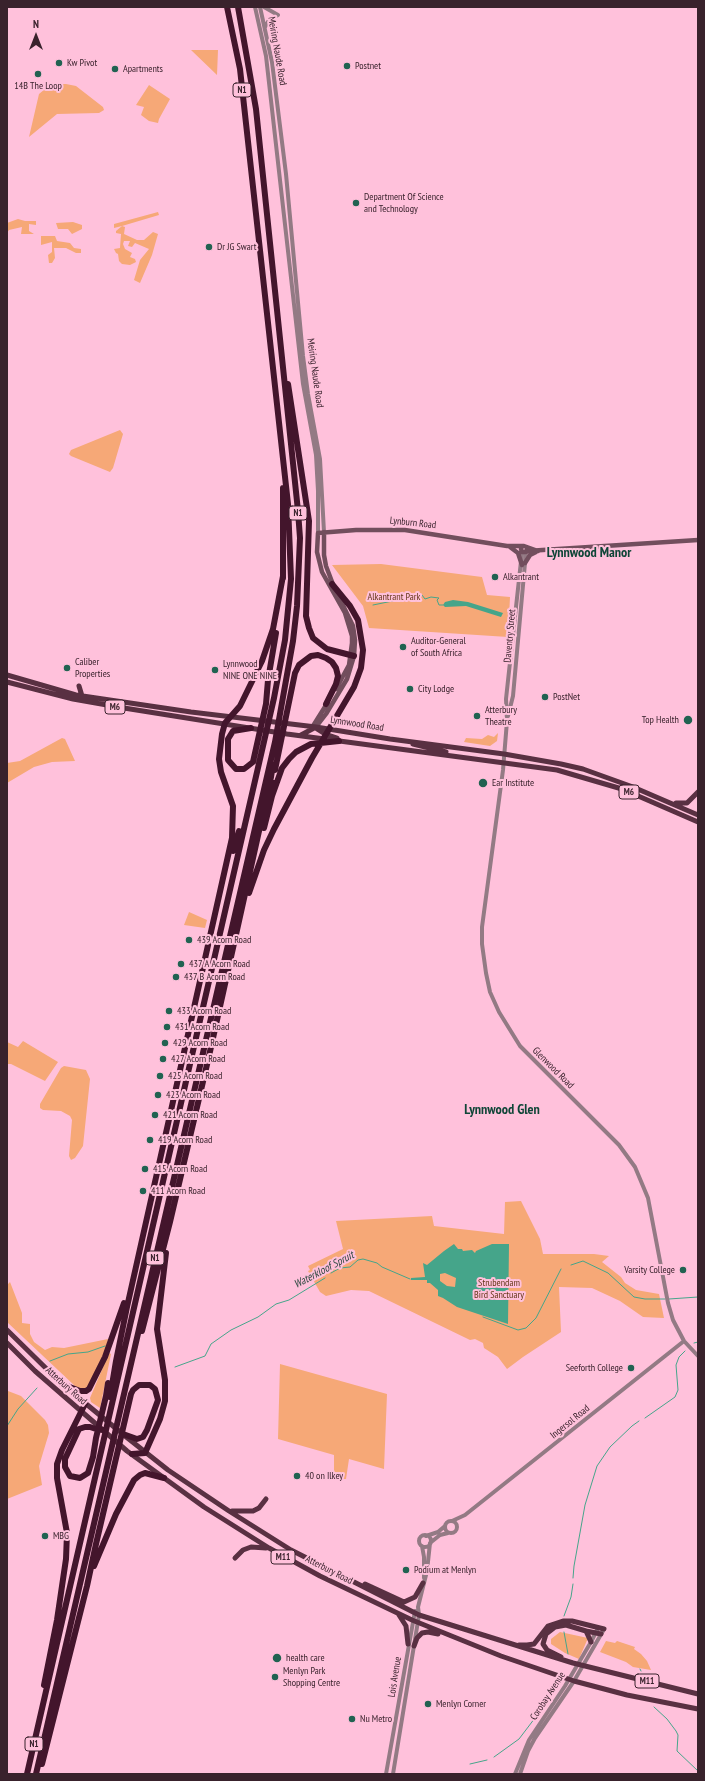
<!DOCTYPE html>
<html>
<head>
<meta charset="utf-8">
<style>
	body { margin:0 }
	#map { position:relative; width:705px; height:1781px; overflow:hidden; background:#ffc1db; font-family:"PT Sans Narrow",sans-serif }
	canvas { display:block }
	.frame { position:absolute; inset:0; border:8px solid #39222c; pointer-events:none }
	.north { position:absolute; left:16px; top:16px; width:40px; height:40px; -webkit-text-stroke:3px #ffc1db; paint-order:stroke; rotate:0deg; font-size:11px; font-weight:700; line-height:16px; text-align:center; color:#39222c }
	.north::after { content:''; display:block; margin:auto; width:14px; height:18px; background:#39222c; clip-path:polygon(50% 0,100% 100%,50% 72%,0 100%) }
</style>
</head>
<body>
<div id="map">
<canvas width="705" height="1781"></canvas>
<div class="frame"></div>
<div class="north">N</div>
</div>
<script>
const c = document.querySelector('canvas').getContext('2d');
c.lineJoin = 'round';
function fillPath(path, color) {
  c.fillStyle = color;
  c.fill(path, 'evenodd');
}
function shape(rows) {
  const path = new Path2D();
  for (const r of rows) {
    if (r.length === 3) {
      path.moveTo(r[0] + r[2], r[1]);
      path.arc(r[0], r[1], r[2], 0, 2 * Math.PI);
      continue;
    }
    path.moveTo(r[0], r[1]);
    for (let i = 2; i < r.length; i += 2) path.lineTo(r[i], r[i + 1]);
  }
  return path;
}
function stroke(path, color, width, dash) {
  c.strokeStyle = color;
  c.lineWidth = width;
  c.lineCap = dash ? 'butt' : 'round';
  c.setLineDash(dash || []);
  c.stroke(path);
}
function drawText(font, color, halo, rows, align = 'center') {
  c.font = font + ' "PT Sans Narrow",sans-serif';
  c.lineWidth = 4;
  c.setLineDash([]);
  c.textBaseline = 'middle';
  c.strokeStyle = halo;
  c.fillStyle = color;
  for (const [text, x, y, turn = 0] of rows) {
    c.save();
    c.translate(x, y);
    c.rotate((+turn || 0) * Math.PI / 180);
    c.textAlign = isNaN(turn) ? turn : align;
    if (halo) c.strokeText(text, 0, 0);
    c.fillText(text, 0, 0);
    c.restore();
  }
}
const green = shape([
	[191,50,218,50,217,75],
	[55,84,66,84,76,86,103,107,104,110,99,113,57,114,29,137,39,94,45,89],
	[149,85,170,99,159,119,158,123,149,121,141,115,144,107,136,105],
	[158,212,159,215,122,226,125,227,124,234,137,240,144,240,153,232,158,234,152,255,140,283,134,280,140,260,149,249,135,243,132,247,128,246,130,241,124,241,123,244,125,249,132,253,130,257,135,259,136,262,130,265,122,264,119,261,118,254,116,253,114,249,120,248,121,234,116,233,116,231,122,226,114,228,114,224],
	[18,219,25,221,36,221,36,225,29,224,29,231,34,234,21,234,22,227,9,230,7,233,7,223],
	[73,222,82,225,82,229,72,234,68,229,58,229,56,223],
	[41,236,55,236,57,241,70,243,74,248,81,249,81,253,76,253,66,248,54,248,55,258,52,263,49,263,48,255,52,252,52,242,41,245],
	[120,430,123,434,113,468,110,472,71,456,69,454,71,450],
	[381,564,482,577,487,595,510,597,508,637,369,628,363,606,332,565],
	[498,733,497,741,490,746,464,742,466,738,482,739,488,735,494,737],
	[62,738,65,739,75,761,52,762,34,767,7,783,7,763,20,761],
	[189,912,207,920,205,928,184,925],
	[23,1041,58,1062,45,1081,11,1064,7,1064,7,1042,18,1047],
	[64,1066,86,1070,90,1079,83,1146,75,1158,71,1160,69,1156,72,1120,70,1116,61,1111,43,1110,40,1108,40,1104,61,1068],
	[521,1201,540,1239,543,1254,594,1254,609,1256,602,1262,621,1277,625,1283,636,1290,659,1294,664,1318,643,1317,620,1301,592,1288,559,1287,561,1332,523,1357,507,1369,498,1357,484,1348,483,1343,475,1339,470,1340,369,1291,351,1290,326,1296,320,1292,308,1271,310,1270,308,1266,343,1249,336,1221,432,1216,434,1226,504,1234,505,1202],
	[10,1282,22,1313,22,1323,30,1324,30,1334,34,1342,45,1350,52,1347,64,1348,108,1339,107,1347,90,1385,85,1389,76,1387,7,1322,7,1285],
	[109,1353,111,1354,100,1408,91,1402,90,1398],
	[280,1364,387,1394,384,1469,349,1459,346,1479,334,1479,334,1455,278,1439],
	[8,1391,21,1396,45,1420,48,1425,49,1433,39,1466,42,1485,7,1499],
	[560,1632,588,1638,579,1659,565,1653,551,1644,551,1639],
	[606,1641,615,1643,617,1641,635,1647,634,1649,641,1654,647,1661,651,1670,633,1667,626,1662,600,1652]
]);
const water = shape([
	[453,600,468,602,503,613,501,617,466,606,445,607,443,605,445,602],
	[454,1244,458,1249,462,1249,463,1251,472,1250,475,1253,476,1251,492,1244,509,1244,508,1324,457,1307,443,1298,438,1296,438,1290,430,1283,427,1283,427,1280,411,1280,411,1278,425,1277,423,1263,427,1265,444,1251],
	[445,1273,456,1278,455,1287,447,1286,440,1281,440,1274]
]);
const stream = shape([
	[373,605,422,595,425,599,431,597,439,598,437,600,439,605,443,605],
	[571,1265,583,1261,608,1273,634,1297,645,1299,665,1299],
	[331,1273,340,1268,350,1267,358,1260,363,1259,377,1263,382,1267,410,1279],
	[669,1299,698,1297],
	[483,1317,518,1330,526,1328,536,1318,561,1269],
	[694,1343,698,1342],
	[50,1361,68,1354,88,1352,105,1346],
	[175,1367,205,1356,211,1344,231,1330,258,1317,276,1304,289,1300,325,1278],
	[645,1418,675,1397,678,1390,676,1365,679,1357,685,1351],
	[7,1426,18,1409,37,1388],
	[573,1578,574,1566,585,1505,597,1466,610,1447,632,1426,639,1421],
	[564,1616,571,1597,573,1584],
	[564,1632,568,1654],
	[640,1669,641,1671],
	[654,1707,667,1719,676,1731,678,1735,677,1751,698,1771],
	[494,1757,519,1739,538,1714,543,1706,546,1695,550,1693,556,1685],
	[470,1764,487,1760]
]);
const tertiary = shape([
	[255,7,266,56,303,384,316,455,318,491,318,533],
	[260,7,272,62,286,174,303,356,308,394,320,459,324,532],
	[264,7,278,15],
	[265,27,269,20,278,15],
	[522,552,506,699,507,721,503,770,482,927,482,944,486,973,490,992,499,1012,520,1046,619,1145,635,1167,648,1198,668,1303,673,1320,684,1341,698,1356],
	[508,716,513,696,526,552],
	[451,1527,6],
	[452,1521,465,1515,684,1341],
	[425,1541,6],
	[426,1536,438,1532,445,1526],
	[430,1543,440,1535,448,1533],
	[422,1546,424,1557,424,1578],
	[386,1774,415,1611],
	[393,1774,419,1615,418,1607,427,1571,430,1543],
	[515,1774,529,1740,565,1686,591,1642,598,1628],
	[520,1774,528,1751,535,1738,574,1681,603,1631]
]);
const secondary = shape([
	[324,532,324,555,326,566,334,587],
	[522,546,521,549,522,552,526,552,527,549],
	[510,547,518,553,522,565],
	[527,551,698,540],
	[525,563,530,555,536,552],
	[336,689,349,665,352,643,352,636,345,613,322,572,317,552,318,533,356,530,405,530,507,546,524,546,538,551],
	[313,726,328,702],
	[316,727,326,714,347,679,354,656,355,640,353,626,337,593]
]);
const primary = shape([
	[7,675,76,695,191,712,316,727,390,739,504,754,561,764,583,769,633,787,698,815],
	[7,682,73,699,124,708,287,734,557,770,622,789,698,822],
	[79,686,82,696],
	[314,727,325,734,337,738],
	[301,735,316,727],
	[413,744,446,752],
	[676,803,687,803,698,792],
	[7,1330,62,1384,119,1431],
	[7,1343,35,1371,127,1451,204,1507,269,1548,320,1576,412,1620,501,1656,574,1681,627,1695,698,1709],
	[125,1436,168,1470,229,1511,291,1550,419,1615,573,1663,698,1694],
	[232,1511,253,1511,259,1508,266,1499],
	[235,1558,243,1550,251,1547,266,1548],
	[365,1584,404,1602,415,1597,423,1583],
	[399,1615,406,1626,408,1644],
	[586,1631,601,1634],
	[519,1645,527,1645,534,1644,548,1626,563,1621,572,1621,604,1629],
	[414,1646,417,1638,422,1633,428,1632,438,1634],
	[561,1657,547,1650,543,1644,546,1634,555,1627,566,1625,586,1631,591,1642]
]);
const motorway = shape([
	[288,384,309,521,306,616,309,628,313,638,327,649,354,656],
	[283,488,283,578],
	[251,728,233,731,228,739,228,760,236,769,244,769,253,762,266,704,268,680,276,633],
	[275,770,295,673,299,665,311,656,318,655,326,658,332,662,336,668,338,676,336,684,326,704],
	[272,796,274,783],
	[264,828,272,796,282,768,289,759,296,752,311,744,339,741],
	[233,851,239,831],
	[249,893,264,850,274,829,312,758,354,687,361,668,363,650,358,620,350,606,332,584],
	[142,1331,170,1222,209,1056,271,777,273,765],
	[62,1384,80,1391,86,1391,89,1389,105,1357,124,1303],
	[110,1397,116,1361,127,1307,232,838,233,806,221,772,219,759,222,734,225,723,240,706,262,661,273,629,283,576],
	[103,1430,96,1429,90,1427,85,1427,79,1429,65,1459,65,1467,70,1476,80,1478,88,1473,93,1457,96,1438,106,1396,108,1383],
	[132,1454,145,1453,160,1419,165,1401,165,1380,157,1329,166,1253],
	[94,1566,116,1514,134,1480,140,1475,145,1473,164,1478],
	[44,1685,57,1620,66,1559,67,1533,57,1478,57,1464,62,1450,85,1404],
	[42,1764,87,1586,96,1544,131,1394,133,1390,139,1385,150,1385,155,1389,158,1400,147,1430,143,1437,137,1439,123,1434],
	[27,1774,274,698,285,640,291,579,288,504,240,69,227,7],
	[36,1774,275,742,293,641,297,606,300,538,298,511,256,109,238,7]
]);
const markers = [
	[59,63,4,"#216251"],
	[347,66,4,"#216251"],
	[115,69,4,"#216251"],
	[38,74,4,"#216251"],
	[356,203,4,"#216251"],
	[209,247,4,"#216251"],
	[495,577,4,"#216251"],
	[403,647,4,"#216251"],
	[67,668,4,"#216251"],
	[215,670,4,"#216251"],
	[410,689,4,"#216251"],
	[545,697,4,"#216251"],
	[477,716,4,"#216251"],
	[688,720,5,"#216251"],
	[483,783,5,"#216251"],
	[189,940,4,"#216251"],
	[181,964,4,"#216251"],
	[176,977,4,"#216251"],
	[169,1011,4,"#216251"],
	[167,1027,4,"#216251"],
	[165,1043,4,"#216251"],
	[163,1059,4,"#216251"],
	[160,1076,4,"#216251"],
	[158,1095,4,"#216251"],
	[155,1115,4,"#216251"],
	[150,1140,4,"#216251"],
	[145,1169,4,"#216251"],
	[143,1191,4,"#216251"],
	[683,1270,4,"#216251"],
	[631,1368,4,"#216251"],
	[297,1476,4,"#216251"],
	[45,1536,4,"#216251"],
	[406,1570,4,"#216251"],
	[277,1658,5,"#216251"],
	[275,1677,4,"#216251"],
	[428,1704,4,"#216251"],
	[352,1719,4,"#216251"]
];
const shields = [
	[242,90,18],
	[298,513,18],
	[115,707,20],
	[629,792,20],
	[155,1258,18],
	[283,1557,24],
	[647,1681,24],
	[34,1744,18]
];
const shieldNames = [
	["N1",242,90],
	["N1",298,513],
	["M6",115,707],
	["M6",629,792],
	["N1",155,1258],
	["M11",283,1557],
	["M11",647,1681],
	["N1",34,1744]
];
const streetNames = [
	["Meiring Naude Road",277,51,80],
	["Meiring Naude Road",315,373,82],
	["Lynburn Road",413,523,6],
	["Daventry Street",510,636,-85],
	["Lynnwood Road",357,724,9],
	["Glenwood Road",553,1068,45],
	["Atterbury Road",66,1386,42],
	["Ingersol Road",570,1422,-39],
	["Atterbury Road",329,1570,27],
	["Lois Avenue",395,1677,-81],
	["Corobay Avenue",548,1696,-57]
];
const poiNames = [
	["Kw Pivot",67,63],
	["Postnet",355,66],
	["Apartments",123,69],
	["14B The Loop",38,86,"center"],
	["Department Of Science",364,197],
	["and Technology",364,209],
	["Dr JG Swart",217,247],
	["Alkantrant",503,577],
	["Auditor-General",411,641],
	["of South Africa",411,653],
	["Caliber",75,662],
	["Properties",75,674],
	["Lynnwood",223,664],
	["NINE ONE NINE",223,676],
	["City Lodge",418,689],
	["PostNet",553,697],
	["Atterbury",485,710],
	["Theatre",485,722],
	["Top Health",679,720,"right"],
	["Ear Institute",492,783],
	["439 Acorn Road",197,940],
	["437 A Acorn Road",189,964],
	["437 B Acorn Road",184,977],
	["433 Acorn Road",177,1011],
	["431 Acorn Road",175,1027],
	["429 Acorn Road",173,1043],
	["427 Acorn Road",171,1059],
	["425 Acorn Road",168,1076],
	["423 Acorn Road",166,1095],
	["421 Acorn Road",163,1115],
	["419 Acorn Road",158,1140],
	["415 Acorn Road",153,1169],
	["411 Acorn Road",151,1191],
	["Varsity College",675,1270,"right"],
	["Seeforth College",623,1368,"right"],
	["40 on Ilkey",305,1476],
	["MBG",53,1536],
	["Podium at Menlyn",414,1570],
	["health care",286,1658],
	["Menlyn Park",283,1671],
	["Shopping Centre",283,1683],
	["Menlyn Corner",436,1704],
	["Nu Metro",360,1719]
];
const parkNames = [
	["Alkantrant Park",394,597],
	["Strubendam",499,1283],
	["Bird Sanctuary",499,1295]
];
const waterNames = [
	["Waterkloof Spruit",324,1270,-28]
];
const districtNames = [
	["Lynnwood Manor",589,553],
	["Lynnwood Glen",502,1110]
];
fillPath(green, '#f6a877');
fillPath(water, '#45a58a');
stroke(stream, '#45a58a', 1);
stroke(tertiary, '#937a84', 4);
stroke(secondary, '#724e5d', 4.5);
stroke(primary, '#593042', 5);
stroke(motorway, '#43152c', 6);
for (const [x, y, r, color] of markers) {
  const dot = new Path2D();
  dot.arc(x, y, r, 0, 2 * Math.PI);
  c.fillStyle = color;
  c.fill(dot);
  stroke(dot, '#ffc1db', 1.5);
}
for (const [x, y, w] of shields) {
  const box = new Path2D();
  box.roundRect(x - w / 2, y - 7, w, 14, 3);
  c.fillStyle = '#ffc1db';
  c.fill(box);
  stroke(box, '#39222c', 1);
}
drawText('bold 9px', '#39222c', null, shieldNames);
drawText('10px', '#39222c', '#ffc1db', streetNames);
drawText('10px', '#39222c', '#ffc1db', poiNames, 'left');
drawText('10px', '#643718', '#ffc1db', parkNames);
drawText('italic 11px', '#29463d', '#ffc1db', waterNames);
drawText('bold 14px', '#0f4537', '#ffc1db', districtNames);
</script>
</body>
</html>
